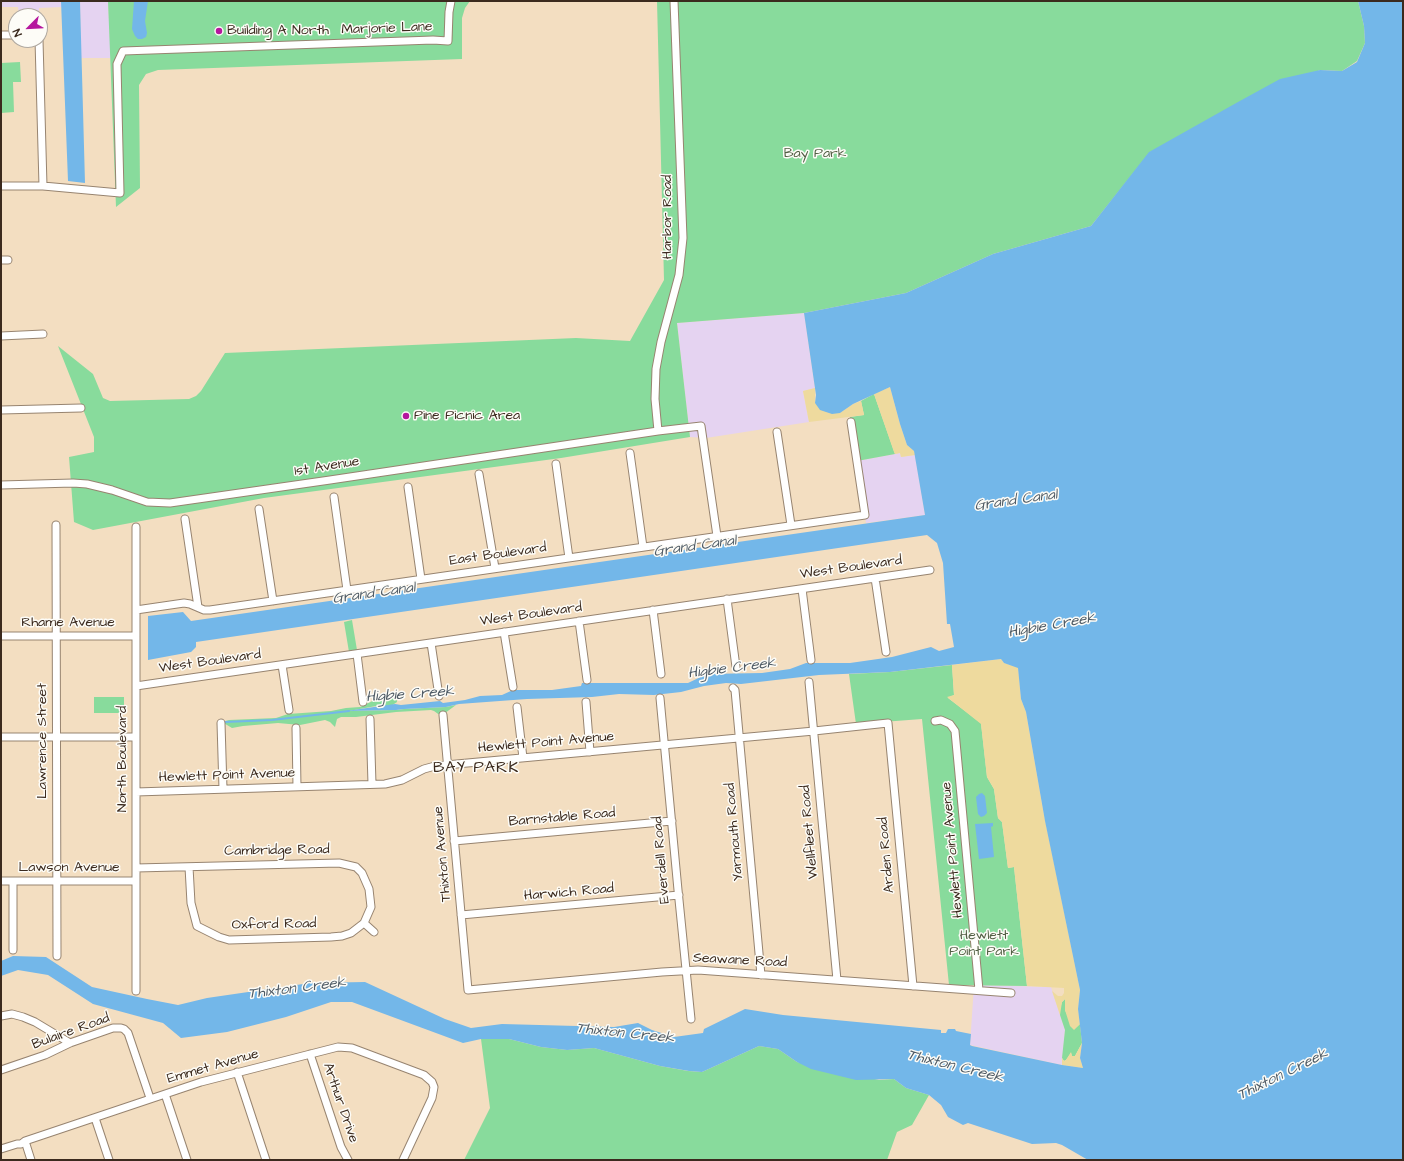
<!DOCTYPE html>
<html>
<head>
<meta charset="utf-8">
<style>
	body { margin:0 }
	#map { position:relative; width:1404px; height:1161px; overflow:hidden; background:#f3dec1; font-family:"Architects Daughter",sans-serif }
	canvas { display:block }
	.frame { position:absolute; inset:0; border:2px solid #3b2a1e; pointer-events:none }
	.north { position:absolute; left:8px; top:8px; width:40px; height:40px; box-sizing:border-box; background:#fdfcf7; border:1px solid #afa8a0; border-radius:50%; rotate:246deg; font-size:11px; font-weight:700; line-height:16px; text-align:center; color:#3b2a1e }
	.north::after { content:''; display:block; margin:auto; width:14px; height:18px; background:#b5179e; clip-path:polygon(50% 0,100% 100%,50% 72%,0 100%) }
</style>
</head>
<body>
<div id="map">
<canvas width="1404" height="1161"></canvas>
<div class="frame"></div>
<div class="north">N</div>
</div>
<script>
const c = document.querySelector('canvas').getContext('2d');
c.lineJoin = 'round';
function fillPath(path, color) {
  c.fillStyle = color;
  c.fill(path, 'evenodd');
}
function shape(rows) {
  const path = new Path2D();
  for (const r of rows) {
    path.moveTo(r[0], r[1]);
    for (let i = 2; i < r.length; i += 2) path.lineTo(r[i], r[i + 1]);
  }
  return path;
}
function stroke(path, color, width, dash) {
  c.strokeStyle = color;
  c.lineWidth = width;
  c.lineCap = dash ? 'butt' : 'round';
  c.setLineDash(dash || []);
  c.stroke(path);
}
function drawText(font, color, halo, rows, align = 'center') {
  c.font = font + ' "Architects Daughter",sans-serif';
  c.lineWidth = 3;
  c.setLineDash([]);
  c.textBaseline = 'middle';
  c.strokeStyle = halo;
  c.fillStyle = color;
  for (const [text, x, y, turn = 0] of rows) {
    c.save();
    c.translate(x, y);
    c.rotate((+turn || 0) * Math.PI / 180);
    c.textAlign = isNaN(turn) ? turn : align;
    if (halo) c.strokeText(text, 0, 0);
    c.fillText(text, 0, 0);
    c.restore();
  }
}
const built = shape([
	[1,1,61,1,62,7,39,8,39,16,19,16,18,7,1,7],
	[80,1,108,1,111,58,81,58],
	[804,313,815,388,803,391,809,422,706,438,690,437,677,323],
	[900,453,901,457,915,455,925,515,866,523,857,461],
	[974,985,1051,987,1065,1030,1062,1065,970,1045]
]);
const green = shape([
	[108,1,470,1,465,8,462,18,462,59,158,70,146,74,139,85,140,188,116,207],
	[657,1,1358,1,1364,26,1365,43,1357,61,1342,71,1320,70,1150,152,1091,226,993,254,906,293,804,313,677,323,690,437,561,458,264,498,93,530,74,522,69,457,94,452,94,437,58,346,93,374,103,398,110,401,189,399,196,396,201,391,225,353,576,338,630,341,664,280],
	[20,62,21,82,13,82,14,112,1,113,1,63],
	[874,394,895,454,857,461,850,417,864,415,861,401],
	[352,620,357,650,349,652,344,622],
	[952,665,954,695,948,698,981,723,987,777,994,789,998,818,1002,822,1008,868,1014,867,1027,986,949,985,922,719,856,724,849,674,890,672],
	[388,696,396,697,397,702,391,706,376,706,349,711,396,710,404,709,446,707,456,705,441,716,434,711,431,710,396,712,356,717,341,717,337,719,335,727,330,722,325,720,300,725,278,723,243,726,232,728,222,722,229,720,276,718,288,714,331,711,346,708,360,707,381,697],
	[94,697,124,697,124,713,94,713],
	[1065,999,1065,1010,1074,1029,1080,1024,1082,1043,1075,1056,1072,1056,1071,1053,1066,1060,1064,1061,1062,1058,1065,1030,1060,1015,1060,1009,1062,1002],
	[481,1039,509,1039,541,1047,567,1050,594,1048,660,1066,688,1071,702,1072,759,1046,778,1049,797,1062,879,1080,894,1079,906,1088,929,1095,912,1125,897,1132,887,1160,464,1160,490,1108]
]);
const sand = shape([
	[890,387,900,424,907,445,914,451,915,455,901,457,900,453,895,454,894,452,874,394],
	[815,388,815,403,840,413,853,404,861,401,864,415,809,422,803,391],
	[1001,659,1004,663,1018,667,1021,699,1026,712,1043,810,1080,990,1078,1009,1080,1024,1074,1030,1070,1026,1065,1010,1065,999,1062,1002,1060,1015,1052,991,1058,996,1062,996,1064,993,1064,988,1027,986,1014,867,1008,868,1002,822,998,818,994,789,987,777,981,724,947,697,954,695,952,665],
	[1082,1043,1080,1058,1083,1068,1062,1065,1062,1058,1064,1061,1066,1060,1071,1052,1072,1056,1075,1056]
]);
const water = shape([
	[61,1,80,1,85,183,68,181],
	[134,1,148,1,145,21,147,33,146,37,142,39,138,39,135,36,132,29],
	[1358,1,1403,1,1403,1160,1088,1160,1062,1145,1056,1143,1032,1144,968,1123,963,1125,948,1117,941,1105,929,1095,906,1088,894,1079,856,1080,811,1069,797,1062,778,1049,759,1046,702,1072,689,1071,660,1066,594,1048,567,1050,541,1047,509,1039,481,1039,463,1043,352,1002,331,1002,286,1017,227,1032,181,1038,163,1023,93,1004,48,975,18,970,1,976,1,961,13,956,46,957,92,987,147,999,178,1005,207,998,310,983,365,982,445,1019,471,1028,502,1024,614,1027,638,1023,652,1030,674,1037,703,1033,704,1029,745,1009,783,1015,941,1030,941,1033,946,1033,948,1029,955,1029,956,1031,971,1034,970,1045,972,1046,1062,1065,1083,1068,1080,1058,1082,1043,1078,1009,1080,990,1045,821,1026,712,1021,699,1018,668,1004,663,1001,659,890,672,819,675,741,684,726,683,704,686,681,692,654,695,619,694,592,697,527,699,459,704,446,707,404,709,396,710,346,711,395,704,401,705,440,701,443,703,465,700,480,696,502,695,513,690,552,690,581,686,582,683,688,683,707,674,762,673,790,669,806,663,850,663,892,657,931,647,939,651,954,647,950,624,947,624,943,563,937,543,927,535,196,642,196,647,191,652,148,660,148,616,183,612,191,621,925,515,914,451,907,445,900,424,890,387,853,404,840,413,832,414,820,410,815,403,816,395,804,313,906,293,993,254,1091,226,1149,152,1238,102,1280,79,1320,70,1342,71,1357,62,1365,43,1364,26],
	[982,793,985,796,987,813,984,816,981,817,978,814,976,797,979,794],
	[993,823,993,826,991,827,994,857,979,859,975,824]
]);
const stream = shape([
	[225,722,272,720,349,711]
]);
const street = shape([
	[1,35,16,35],
	[39,40,43,186],
	[1,186,43,186,120,193,117,64,123,51,433,40,448,41,449,12,451,1],
	[1,260,8,260],
	[1,336,43,334],
	[1,410,81,408],
	[658,431,655,399,656,369,661,342,679,275,683,238,674,1],
	[777,432,791,525],
	[630,453,643,547],
	[556,464,569,558],
	[479,474,495,568],
	[1,485,73,483,87,484,112,490,147,502,170,503,330,480,658,431,701,426,717,536],
	[408,487,421,579],
	[334,497,347,590],
	[259,509,273,601],
	[185,519,198,607],
	[56,525,57,956],
	[136,527,136,991],
	[875,578,886,652],
	[802,589,811,660],
	[727,599,736,667],
	[136,610,184,603,190,604,204,610,210,610,865,515,851,422],
	[653,610,661,674],
	[579,621,587,680],
	[504,632,513,687],
	[1,636,136,636],
	[431,643,439,696],
	[357,654,363,702],
	[282,665,289,710],
	[809,682,837,980],
	[136,686,930,570],
	[733,688,735,690,761,975],
	[660,698,678,890,691,1019],
	[586,702,590,752],
	[517,707,523,758],
	[443,715,468,990,662,972,698,970,1011,993],
	[370,719,372,784],
	[935,721,941,720,950,724,955,731,979,990],
	[221,723,223,789],
	[296,728,297,787],
	[1,737,136,737],
	[136,792,385,784,402,780,424,769,435,766,814,731,888,723,913,986],
	[454,841,672,821],
	[136,868,339,863,356,867,362,873,369,889,371,907,364,923,351,933,342,936,331,937,229,940,219,937,197,926,191,903,189,867],
	[1,881,136,881],
	[13,881,13,950],
	[461,915,679,895],
	[364,923,374,932],
	[1,1016,12,1014,23,1017,35,1022,70,1043],
	[310,1054,341,1147,348,1160],
	[1,1070,45,1055,70,1043,113,1028,121,1028,124,1029,128,1033,150,1098],
	[237,1072,266,1160],
	[165,1094,187,1160],
	[95,1118,109,1160],
	[25,1141,31,1160],
	[1,1149,17,1144,21,1144,25,1141,201,1082,338,1047,352,1048,424,1075,432,1082,434,1087,432,1098,403,1160]
]);
const markers = [
	[219,31,4,"#b5179e"],
	[406,416,4,"#b5179e"]
];
const streetNames = [
	["Marjorie Lane",387,29,-2],
	["Harbor Road",668,217,-90],
	["1st Avenue",327,467,-9],
	["East Boulevard",498,555,-8],
	["West Boulevard",851,568,-8],
	["West Boulevard",531,615,-8],
	["Rhame Avenue",68,623],
	["West Boulevard",210,662,-8],
	["Lawrence Street",43,741,-90],
	["Hewlett Point Avenue",546,743,-5],
	["North Boulevard",123,759,-90],
	["Hewlett Point Avenue",227,776,-2],
	["Barnstable Road",562,818,-5],
	["Yarmouth Road",735,832,-95],
	["Wellfleet Road",810,832,-95],
	["Hewlett Point Avenue",953,850,-95],
	["Cambridge Road",277,851,-1],
	["Thixton Avenue",443,854,-95],
	["Arden Road",887,855,-95],
	["Everdell Road",662,860,-95],
	["Lawson Avenue",69,868],
	["Harwich Road",569,893,-5],
	["Oxford Road",274,925,-1],
	["Seawane Road",740,961,3],
	["Bulaire Road",71,1032,-20],
	["Emmet Avenue",213,1067,-16],
	["Arthur Drive",340,1103,71]
];
const poiNames = [
	["Building A North",227,31],
	["Pine Picnic Area",414,416]
];
const parkNames = [
	["Bay Park",815,154],
	["Hewlett",984,936],
	["Point Park",984,952]
];
const waterNames = [
	["Grand Canal",1016,501,-8],
	["Grand Canal",695,547,-8],
	["Grand Canal",374,594,-8],
	["Higbie Creek",1052,626,-10],
	["Higbie Creek",732,669,-7],
	["Higbie Creek",410,695,-4],
	["Thixton Creek",297,989,-7],
	["Thixton Creek",625,1034,6],
	["Thixton Creek",955,1067,14],
	["Thixton Creek",1283,1075,-26]
];
const quarterNames = [
	["BAY PARK",476,769]
];
fillPath(built, '#e5d3f1');
fillPath(green, '#88db9c');
fillPath(sand, '#eeda9e');
fillPath(water, '#73b7e9');
stroke(stream, '#73b7e9', 2);
stroke(street, '#978470', 9);
stroke(street, '#fff', 7);
for (const [x, y, r, color] of markers) {
  const dot = new Path2D();
  dot.arc(x, y, r, 0, 2 * Math.PI);
  c.fillStyle = color;
  c.fill(dot);
  stroke(dot, '#fdfcf7', 1.5);
}
drawText('14px', '#3b2a1e', '#fdfcf7', streetNames);
drawText('14px', '#3b2a1e', '#fdfcf7', poiNames, 'left');
drawText('14px', '#525f44', '#fdfcf7', parkNames);
drawText('italic 15px', '#4f5b65', '#fdfcf7', waterNames);
c.letterSpacing = '1px';
drawText('16px', '#3b2a1e', '#fdfcf7', quarterNames);
c.letterSpacing = '0px';
</script>
</body>
</html>
